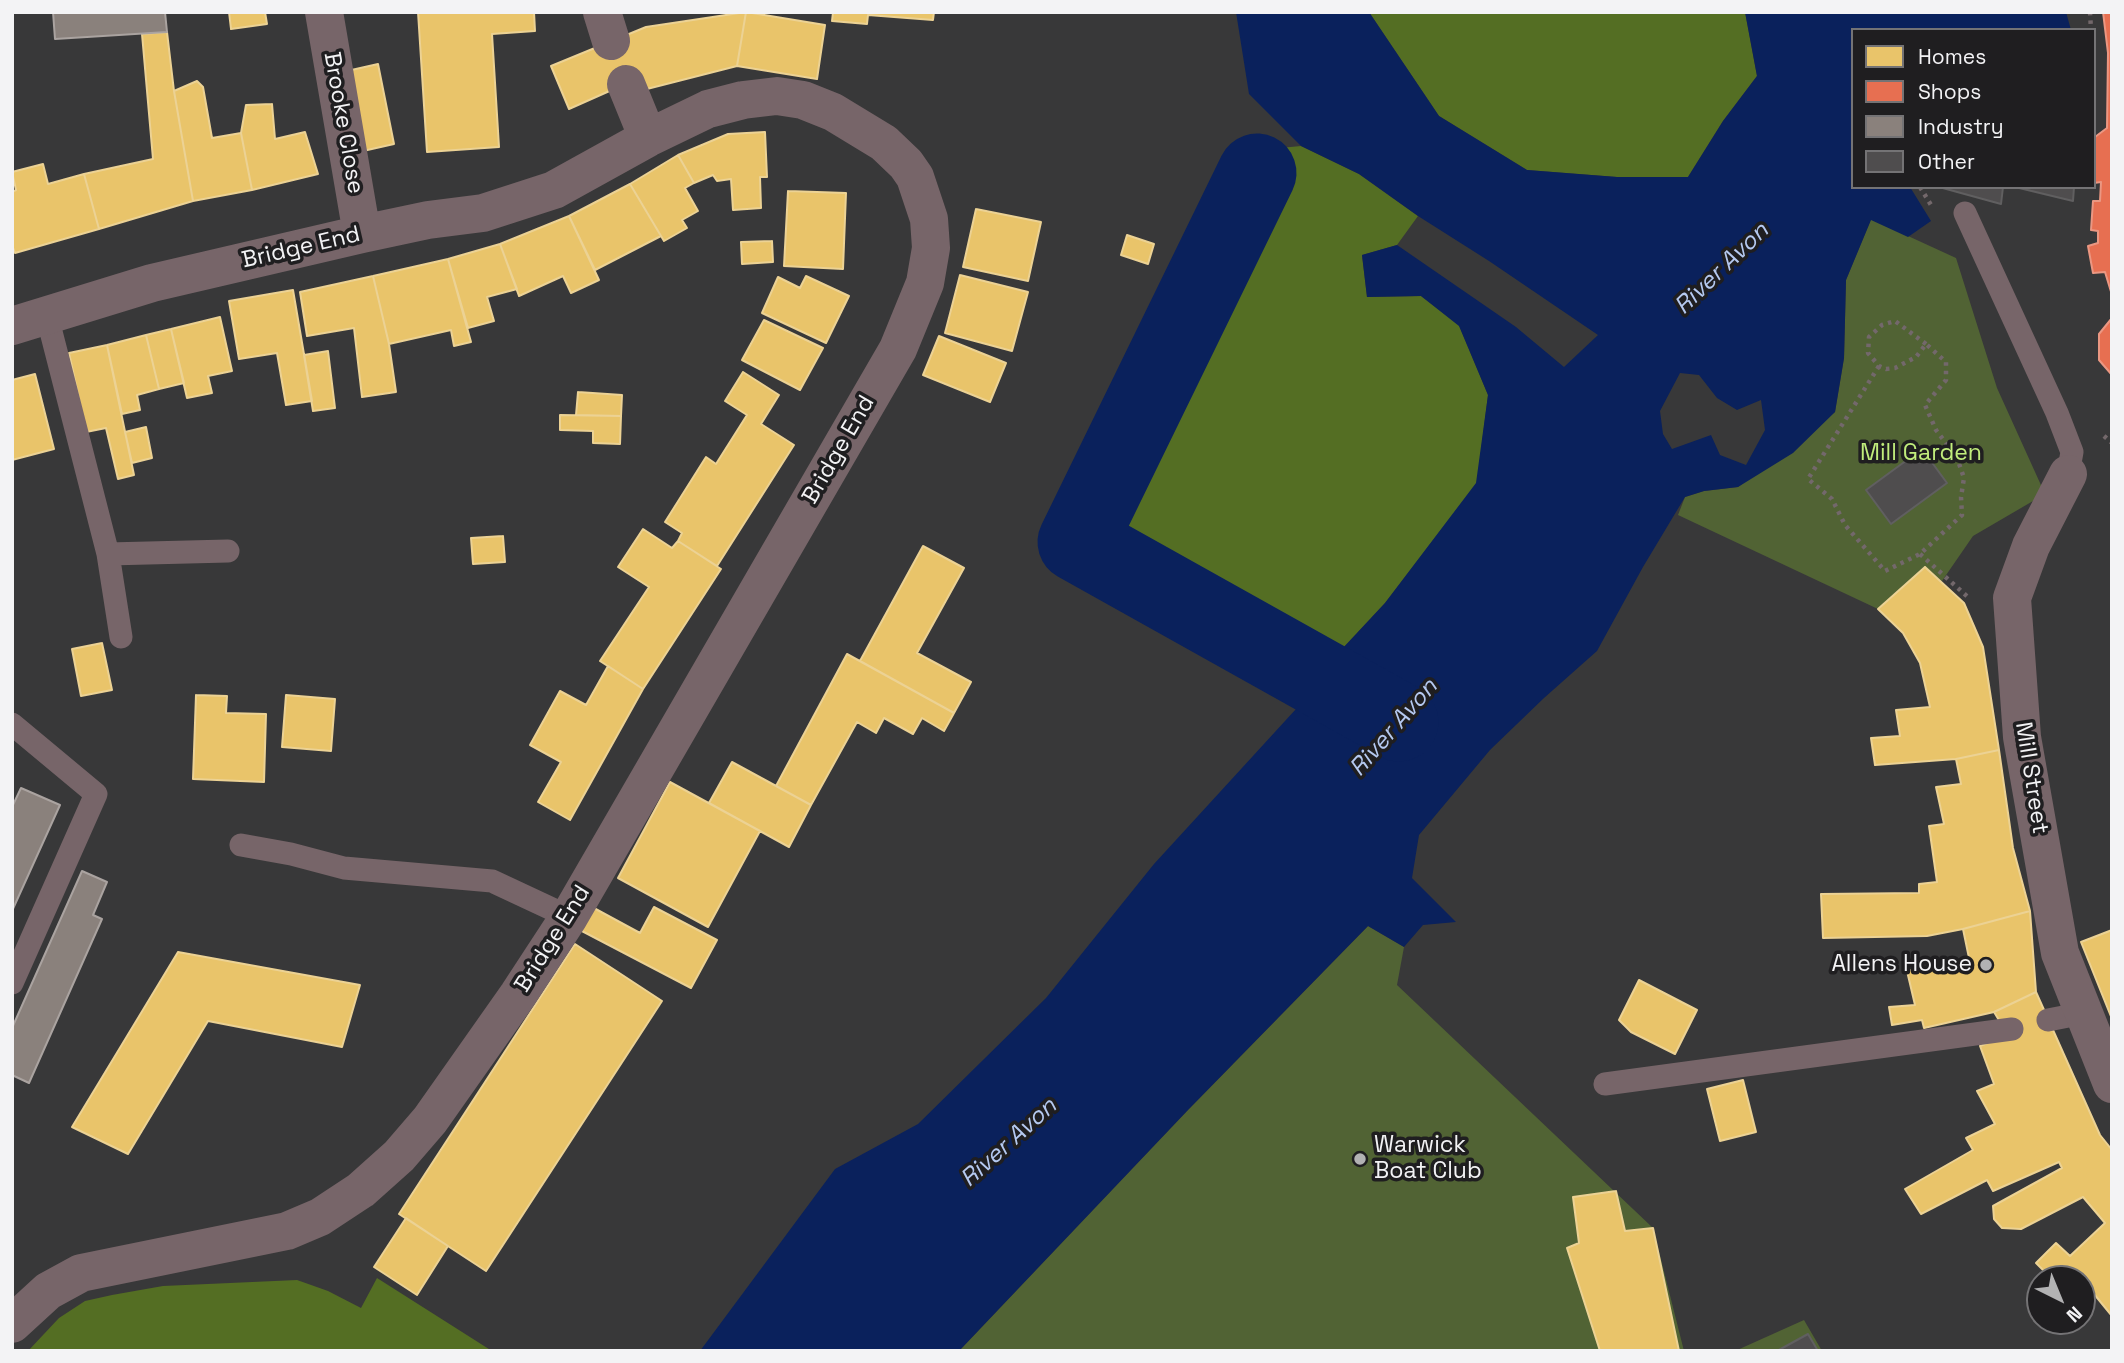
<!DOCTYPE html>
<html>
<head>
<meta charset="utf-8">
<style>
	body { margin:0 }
	#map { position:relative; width:2124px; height:1363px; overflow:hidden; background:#383839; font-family:"Space Grotesk",sans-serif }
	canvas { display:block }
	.frame { position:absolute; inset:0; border:14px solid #f3f3f5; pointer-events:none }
	.legend { position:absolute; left:1851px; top:28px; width:245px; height:161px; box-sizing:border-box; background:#1f1e20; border:2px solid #747375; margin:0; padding:9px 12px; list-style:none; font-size:21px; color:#f3f3f5 }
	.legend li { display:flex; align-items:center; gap:14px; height:35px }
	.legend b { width:35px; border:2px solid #747375 }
	.north { position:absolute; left:2026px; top:1265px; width:70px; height:70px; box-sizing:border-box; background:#1f1e20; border:2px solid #747375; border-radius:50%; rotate:137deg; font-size:19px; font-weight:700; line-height:28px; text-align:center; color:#f3f3f5 }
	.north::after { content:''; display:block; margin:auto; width:24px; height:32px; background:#b2b2b3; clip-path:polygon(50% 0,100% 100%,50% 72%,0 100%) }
</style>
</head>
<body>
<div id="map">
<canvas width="2124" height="1363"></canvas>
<div class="frame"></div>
<ul class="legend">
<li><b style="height:19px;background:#e9c46a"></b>Homes</li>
<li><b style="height:19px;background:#e76f51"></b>Shops</li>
<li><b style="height:19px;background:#8a817c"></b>Industry</li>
<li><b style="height:19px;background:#4f4d4e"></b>Other</li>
</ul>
<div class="north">N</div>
</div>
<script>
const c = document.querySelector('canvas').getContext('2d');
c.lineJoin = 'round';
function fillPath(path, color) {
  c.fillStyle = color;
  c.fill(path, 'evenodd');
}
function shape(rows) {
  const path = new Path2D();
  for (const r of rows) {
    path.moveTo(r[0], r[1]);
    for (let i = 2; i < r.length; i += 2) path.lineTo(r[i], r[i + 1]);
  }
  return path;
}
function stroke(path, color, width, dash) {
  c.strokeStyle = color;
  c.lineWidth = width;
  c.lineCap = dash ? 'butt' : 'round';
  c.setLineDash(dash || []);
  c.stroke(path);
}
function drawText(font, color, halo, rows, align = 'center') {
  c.font = font + ' "Space Grotesk",sans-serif';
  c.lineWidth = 7;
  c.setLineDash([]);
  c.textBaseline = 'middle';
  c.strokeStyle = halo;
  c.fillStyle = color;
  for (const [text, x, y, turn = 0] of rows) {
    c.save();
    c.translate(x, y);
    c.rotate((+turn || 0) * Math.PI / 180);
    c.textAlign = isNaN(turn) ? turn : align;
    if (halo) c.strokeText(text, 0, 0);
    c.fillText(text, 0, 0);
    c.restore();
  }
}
const green = shape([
	[1871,219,1956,258,1997,388,2045,494,1973,536,1942,581,1924,567,1878,609,1678,515,1685,497,1704,491,1738,487,1835,412,1844,358,1846,280],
	[1368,926,1404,947,1397,985,1653,1228,1684,1351,959,1351,1187,1111],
	[1804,1320,1822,1351,1735,1351]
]);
const forest = shape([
	[1369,12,1745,12,1757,76,1723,121,1688,177,1617,177,1527,170,1439,116],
	[1301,146,1359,174,1418,216,1397,245,1362,255,1367,297,1421,296,1459,325,1488,395,1477,483,1385,603,1301,693,1292,677,1167,633,1047,565,1248,151],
	[377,1278,492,1351,28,1351,59,1318,85,1301,112,1295,163,1286,297,1280,328,1291,361,1308]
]);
const water = shape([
	[1236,12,1369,12,1439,116,1527,170,1617,177,1688,177,1723,121,1757,76,1745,12,2066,12,2071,30,1853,30,1853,187,1910,187,1931,221,1908,237,1871,220,1846,280,1844,358,1835,412,1793,453,1738,487,1704,491,1685,497,1643,567,1597,651,1544,698,1490,750,1419,835,1412,878,1456,922,1423,925,1404,947,1368,926,1187,1111,959,1351,700,1351,835,1169,918,1124,1046,998,1154,864,1296,709,1301,693,1385,603,1476,483,1488,395,1459,326,1421,296,1367,297,1362,255,1397,245,1516,327,1564,367,1598,335,1489,261,1418,216,1359,174,1301,146,1249,94],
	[1680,373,1699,375,1717,398,1737,410,1761,400,1765,430,1746,465,1720,455,1711,435,1672,449,1663,434,1660,411]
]);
const homes = shape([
	[229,12,265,12,267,24,231,29,229,12],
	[418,12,534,12,535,31,492,34,499,147,427,152,418,12],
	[746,12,825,25,817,79,737,66,746,12],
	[746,12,737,66,643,90,632,81,569,109,551,66,646,27,746,12],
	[833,12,934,12,933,20,868,15,867,24,832,21,833,12],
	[167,32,174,91,193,201,99,229,84,174,153,159,142,34,167,32],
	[378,64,394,144,363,151,347,71,378,64],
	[197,81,203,87,212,138,241,133,252,190,193,201,174,91,197,81],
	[272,104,275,139,305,132,318,174,252,190,241,133,246,105,272,104],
	[765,132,767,177,760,177,761,208,733,210,731,179,717,181,713,175,694,183,678,155,728,134,765,132],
	[678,155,694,183,685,188,698,211,682,220,687,228,664,241,630,184,678,155],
	[43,164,48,184,84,174,99,229,15,253,12,245,12,192,16,190,12,172,43,164],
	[630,184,661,236,595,270,569,216,630,184],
	[788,191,846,193,843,269,784,266,788,191],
	[976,209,1041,222,1028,281,963,267,976,209],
	[569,216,599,280,571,293,563,276,519,296,500,244,569,216],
	[1127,235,1154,244,1148,264,1121,255,1127,235],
	[772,241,773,262,742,264,741,242,772,241],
	[500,244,517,289,487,297,494,321,468,328,448,259,500,244],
	[448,259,471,342,454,346,451,330,389,344,373,276,448,259],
	[960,275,1028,292,1012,351,945,333,960,275],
	[373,276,389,344,396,392,362,397,354,328,307,336,300,292,373,276],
	[806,276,849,296,826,343,762,313,778,277,800,288,806,276],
	[293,290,312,401,286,405,277,353,239,359,229,301,293,290],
	[220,317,232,371,208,376,212,393,187,398,171,329,220,317],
	[764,320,823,348,800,390,742,360,764,320],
	[171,329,184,383,159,389,146,335,171,329],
	[146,335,159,389,137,395,140,410,122,414,107,345,146,335],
	[939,336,1006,363,990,402,923,375,939,336],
	[107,345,134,475,118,479,106,428,86,432,69,353,107,345],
	[328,351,335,408,313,411,304,355,328,351],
	[743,372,779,395,761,424,794,445,717,566,678,541,682,533,665,522,706,457,716,464,747,415,725,401,743,372],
	[35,374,54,449,12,460,12,380,35,374],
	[578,392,622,395,621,416,576,415,578,392],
	[560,415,621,416,620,444,593,443,593,431,560,430,560,415],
	[146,427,152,458,132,463,125,432,146,427],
	[643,529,672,548,678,541,721,569,643,689,600,661,649,587,618,567,643,529],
	[503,536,505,562,473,564,471,538,503,536],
	[923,546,964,568,917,653,971,682,954,713,860,661,923,546],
	[1925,567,1964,603,1983,647,1999,750,1956,759,1875,765,1871,738,1900,736,1896,710,1930,707,1920,663,1903,633,1878,609,1925,567],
	[102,643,112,690,81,696,72,649,102,643],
	[847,654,954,713,944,731,922,718,913,734,884,718,876,733,857,722,811,805,776,786,847,654],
	[608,666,643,689,570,820,538,802,561,762,530,745,560,691,586,705,608,666],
	[196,695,227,696,226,713,266,714,264,782,193,779,196,695],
	[286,695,335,699,331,751,282,747,286,695],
	[1999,750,2013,848,2030,911,1963,929,1927,936,1823,938,1821,894,1919,893,1919,884,1937,882,1929,826,1944,824,1936,787,1961,784,1956,759,1999,750],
	[732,762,811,805,789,847,709,803,732,762],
	[670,782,760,831,708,927,618,878,670,782],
	[592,907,640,933,654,907,717,940,691,988,580,930,592,907],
	[2030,911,2036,992,1994,1012,1924,1028,1922,1020,1892,1025,1889,1007,1915,1005,1907,971,1969,958,1963,929,2030,911],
	[2112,930,2112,1019,2081,942,2112,930],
	[575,944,662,1001,486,1271,399,1214,575,944],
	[178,952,360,985,342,1047,208,1021,128,1154,72,1127,178,952],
	[1639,980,1697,1010,1675,1054,1631,1032,1619,1020,1639,980],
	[2036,992,2100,1135,2112,1150,2112,1316,2094,1294,2082,1304,2082,1279,2052,1279,2036,1263,2056,1243,2070,1256,2105,1223,2083,1197,2021,1229,2002,1228,1994,1219,1993,1206,2062,1168,2059,1162,1993,1191,1987,1180,1921,1214,1905,1189,1973,1150,1966,1138,1995,1124,1977,1091,1994,1084,1980,1046,2008,1035,1994,1012,2036,992],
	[1743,1080,1756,1132,1720,1141,1707,1089,1743,1080],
	[1616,1191,1625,1231,1653,1228,1679,1351,1600,1351,1567,1248,1579,1243,1573,1197,1616,1191],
	[406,1218,448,1246,417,1295,374,1267,406,1218]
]);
const shops = shape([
	[2103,12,2112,12,2112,295,2105,272,2093,273,2088,246,2098,243,2098,231,2091,230,2093,201,2100,201,2101,182,2094,183,2095,137,2107,128,2108,53,2103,12],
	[2112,318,2112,375,2099,360,2099,334,2112,318]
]);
const industry = shape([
	[53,12,165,12,167,32,55,39,53,12],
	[21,788,60,805,12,911,12,807,21,788],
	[82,871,107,882,93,915,102,919,29,1083,12,1075,12,1028,82,871]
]);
const river = shape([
	[1257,173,1077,542,1399,722]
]);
const building = shape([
	[1939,187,2003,187,2001,204,1939,187],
	[2015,187,2074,187,2073,201,2015,187],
	[1922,449,1947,483,1891,524,1866,490,1922,449],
	[1808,1334,1818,1351,1777,1351,1808,1334]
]);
const path = shape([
	[2090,12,2091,30],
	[1920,187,1931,205,1933,206],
	[1879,366,1808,479,1832,499,1845,525,1885,571,1920,554,1962,515,1961,497,1964,478,1957,458,1936,430,1925,405,1946,380,1946,362,1926,344,1916,357,1895,368,1886,369,1879,366,1868,353,1869,337,1882,325,1895,321,1926,344],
	[2104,436,2112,443],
	[1920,554,1969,598]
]);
const service = shape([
	[1965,213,2057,413,2072,452,2068,474],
	[47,316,108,554,121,637],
	[108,554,228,551],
	[12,724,96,794,12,983],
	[241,845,291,854,344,868,492,881,569,917],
	[2048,1020,2084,1013],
	[1605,1084,2012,1029]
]);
const minor = shape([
	[324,12,362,234],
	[602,12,611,41],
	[626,84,648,138],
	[12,326,152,283,362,234,428,220,483,213,554,190,648,138,708,109,743,100,777,96,803,100,833,112,884,143,906,164,915,177,929,219,931,248,925,283,898,349,569,917,518,995,430,1120,399,1156,361,1190,320,1217,287,1231,81,1273,48,1291,12,1324],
	[2068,474,2031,546,2012,598,2022,737,2060,953,2112,1084]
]);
const markers = [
	[1986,965,7,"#b2b2b3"],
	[1360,1159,7,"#b2b2b3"]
];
const streetNames = [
	["Brooke Close",343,123,80],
	["Bridge End",301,248,-13],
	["Bridge End",839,450,-60],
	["Mill Street",2031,778,81],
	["Bridge End",553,939,-58]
];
const parkNames = [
	["Mill Garden",1921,454]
];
const poiNames = [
	["Allens House",1972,965],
	["Warwick",1374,1146,"left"],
	["Boat Club",1374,1172,"left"]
];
const waterNames = [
	["River Avon",1722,269,-44],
	["River Avon",1394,728,-49],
	["River Avon",1009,1143,-42]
];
fillPath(green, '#516334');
fillPath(forest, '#546e23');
fillPath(water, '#0a215c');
fillPath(homes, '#e9c46a');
stroke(homes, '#ecd294', 2);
fillPath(shops, '#e76f51');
stroke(shops, '#eb9782', 2);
fillPath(industry, '#8a817c');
stroke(industry, '#aaa3a0', 2);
stroke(river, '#0a215c', 79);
fillPath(building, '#4f4d4e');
stroke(building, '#605f60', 2);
stroke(path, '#73686b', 4.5, [3.5, 5]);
stroke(service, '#776569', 23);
stroke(minor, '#776569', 38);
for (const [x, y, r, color] of markers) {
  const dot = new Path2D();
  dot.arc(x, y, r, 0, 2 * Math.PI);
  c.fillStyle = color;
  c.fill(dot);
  stroke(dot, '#1f1e20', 2.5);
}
drawText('23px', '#f3f3f5', '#1f1e20', streetNames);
drawText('23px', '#c1ed7c', '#1f1e20', parkNames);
drawText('23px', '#f3f3f5', '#1f1e20', poiNames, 'right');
drawText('italic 24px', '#b5c9f0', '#1f1e20', waterNames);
</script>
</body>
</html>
